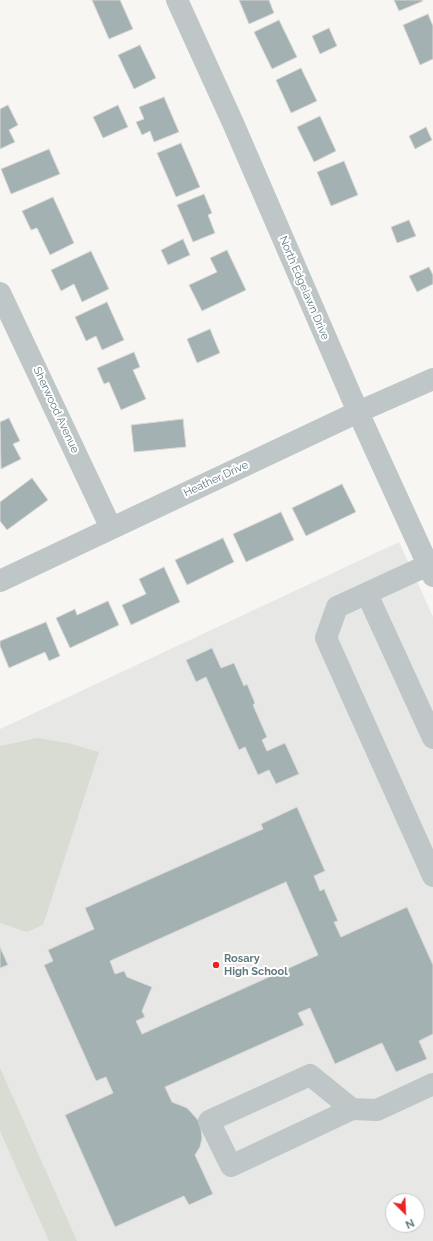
<!DOCTYPE html>
<html>
<head>
<meta charset="utf-8">
<style>
	body { margin:0 }
	#map { position:relative; width:433px; height:1241px; overflow:hidden; background:#f7f6f3; font-family:Raleway,sans-serif }
	canvas { display:block }
	.north { position:absolute; left:385px; top:1193px; width:40px; height:40px; box-sizing:border-box; background:#fff; border:1px solid #c0c9cc; border-radius:50%; rotate:156deg; font-size:11px; font-weight:700; line-height:16px; text-align:center; color:#61797f }
	.north::after { content:''; display:block; margin:auto; width:14px; height:18px; background:#e82522; clip-path:polygon(50% 0,100% 100%,50% 72%,0 100%) }
</style>
</head>
<body>
<div id="map">
<canvas width="433" height="1241"></canvas>
<div class="north">N</div>
</div>
<script>
const c = document.querySelector('canvas').getContext('2d');
c.lineJoin = 'round';
function fillPath(path, color) {
  c.fillStyle = color;
  c.fill(path, 'evenodd');
}
function shape(rows) {
  const path = new Path2D();
  for (const r of rows) {
    path.moveTo(r[0], r[1]);
    for (let i = 2; i < r.length; i += 2) path.lineTo(r[i], r[i + 1]);
  }
  return path;
}
function stroke(path, color, width, dash) {
  c.strokeStyle = color;
  c.lineWidth = width;
  c.lineCap = dash ? 'butt' : 'round';
  c.setLineDash(dash || []);
  c.stroke(path);
}
function drawText(font, color, halo, rows, align = 'center') {
  c.font = font + ' Raleway,sans-serif';
  c.lineWidth = 4;
  c.setLineDash([]);
  c.textBaseline = 'middle';
  c.strokeStyle = halo;
  c.fillStyle = color;
  for (const [text, x, y, turn = 0] of rows) {
    c.save();
    c.translate(x, y);
    c.rotate((+turn || 0) * Math.PI / 180);
    c.textAlign = isNaN(turn) ? turn : align;
    if (halo) c.strokeText(text, 0, 0);
    c.fillText(text, 0, 0);
    c.restore();
  }
}
const built = shape([
	[399,542,433,617,433,1241,0,1241,0,729],
	[393,1201,417,1201,417,1225,393,1225]
]);
const green = shape([
	[37,738,68,743,99,752,43,925,27,932,0,923,0,746],
	[0,1068,77,1241,49,1241,0,1131]
]);
const building = shape([
	[92,0,120,0,133,29,109,39,92,0],
	[239,0,269,0,274,13,249,24,239,0],
	[394,0,422,0,423,1,399,11,394,0],
	[428,14,433,26,433,59,420,65,403,25,428,14],
	[279,20,297,57,272,69,254,32,279,20],
	[329,28,337,46,320,54,312,36,329,28],
	[140,45,156,78,134,89,118,55,140,45],
	[301,68,317,101,291,113,276,80,301,68],
	[164,97,179,132,154,142,150,131,142,135,136,122,144,119,139,107,164,97],
	[8,105,18,125,9,130,15,142,0,149,0,109,8,105],
	[118,105,128,127,103,138,93,117,118,105],
	[320,116,336,151,314,162,297,127,320,116],
	[426,127,432,140,415,149,409,136,426,127],
	[181,143,200,187,176,197,157,153,181,143],
	[49,149,60,174,11,194,1,169,49,149],
	[344,161,358,195,331,206,317,172,344,161],
	[204,194,212,213,208,215,215,233,193,242,177,205,204,194],
	[53,197,74,243,50,255,37,228,31,230,22,211,53,197],
	[409,220,416,236,397,243,391,227,409,220],
	[183,239,190,255,168,265,161,250,183,239],
	[227,250,246,290,202,311,189,285,217,272,210,258,227,250],
	[91,251,109,289,82,302,74,284,61,291,51,270,91,251],
	[429,267,433,275,433,284,417,292,409,276,429,267],
	[107,302,124,340,102,350,96,336,86,341,75,317,107,302],
	[210,329,220,353,197,363,187,339,210,329],
	[134,352,140,367,133,370,146,399,121,410,109,382,104,384,97,368,134,352],
	[9,418,20,441,13,444,21,459,1,469,0,422,9,418],
	[183,419,186,447,134,452,131,425,183,419],
	[32,478,48,500,7,530,0,521,0,502,32,478],
	[342,484,356,512,306,536,292,508,342,484],
	[281,512,294,540,246,562,233,534,281,512],
	[223,538,234,562,187,585,175,560,223,538],
	[164,567,180,602,131,625,122,605,146,594,139,579,164,567],
	[108,601,119,625,70,648,56,618,75,609,77,615,108,601],
	[46,622,60,656,49,661,45,652,9,668,0,646,0,641,46,622],
	[212,648,221,668,234,663,244,686,247,684,255,703,253,705,267,737,262,740,267,751,285,743,299,774,276,784,269,770,258,775,245,747,239,750,206,677,196,682,186,660,212,648],
	[297,807,325,871,314,876,320,891,324,889,338,921,334,922,341,937,407,907,433,965,433,1034,419,1041,427,1059,396,1072,382,1043,335,1064,310,1008,298,1013,304,1025,165,1087,172,1102,187,1108,198,1120,201,1129,202,1138,200,1147,195,1155,213,1194,189,1205,184,1196,115,1227,65,1115,113,1093,106,1077,96,1081,44,965,53,961,48,950,94,929,85,908,263,829,261,824,297,807],
	[286,882,318,955,142,1034,136,1021,145,1017,142,1011,152,987,127,977,124,971,115,974,110,961,286,882],
	[0,947,8,965,0,968,0,947]
]);
const minor = shape([
	[177,0,233,123,358,412,433,576],
	[0,293,111,528],
	[428,565,337,607,326,638,433,876],
	[0,581,358,412,433,379],
	[367,594,433,738],
	[352,1109,310,1075,209,1121,231,1166,352,1109,377,1110,433,1084]
]);
const markers = [
	[216,965,4,"#e82522"]
];
const streetNames = [
	["North Edgelawn Drive",304,288,67],
	["Sherwood Avenue",56,410,65],
	["Heather Drive",216,479,-25]
];
const poiNames = [
	["Rosary",224,959],
	["High School",224,972]
];
fillPath(built, '#e7e8e6');
fillPath(green, '#d8dcd2');
fillPath(building, '#a4b1b3');
stroke(building, '#d8d8d6', 1);
stroke(minor, '#bfc6c8', 22);
for (const [x, y, r, color] of markers) {
  const dot = new Path2D();
  dot.arc(x, y, r, 0, 2 * Math.PI);
  c.fillStyle = color;
  c.fill(dot);
  stroke(dot, '#fff', 1.5);
}
drawText('11px', '#61797f', '#fff', streetNames);
drawText('bold 11px', '#61797f', '#fff', poiNames, 'left');
</script>
</body>
</html>
